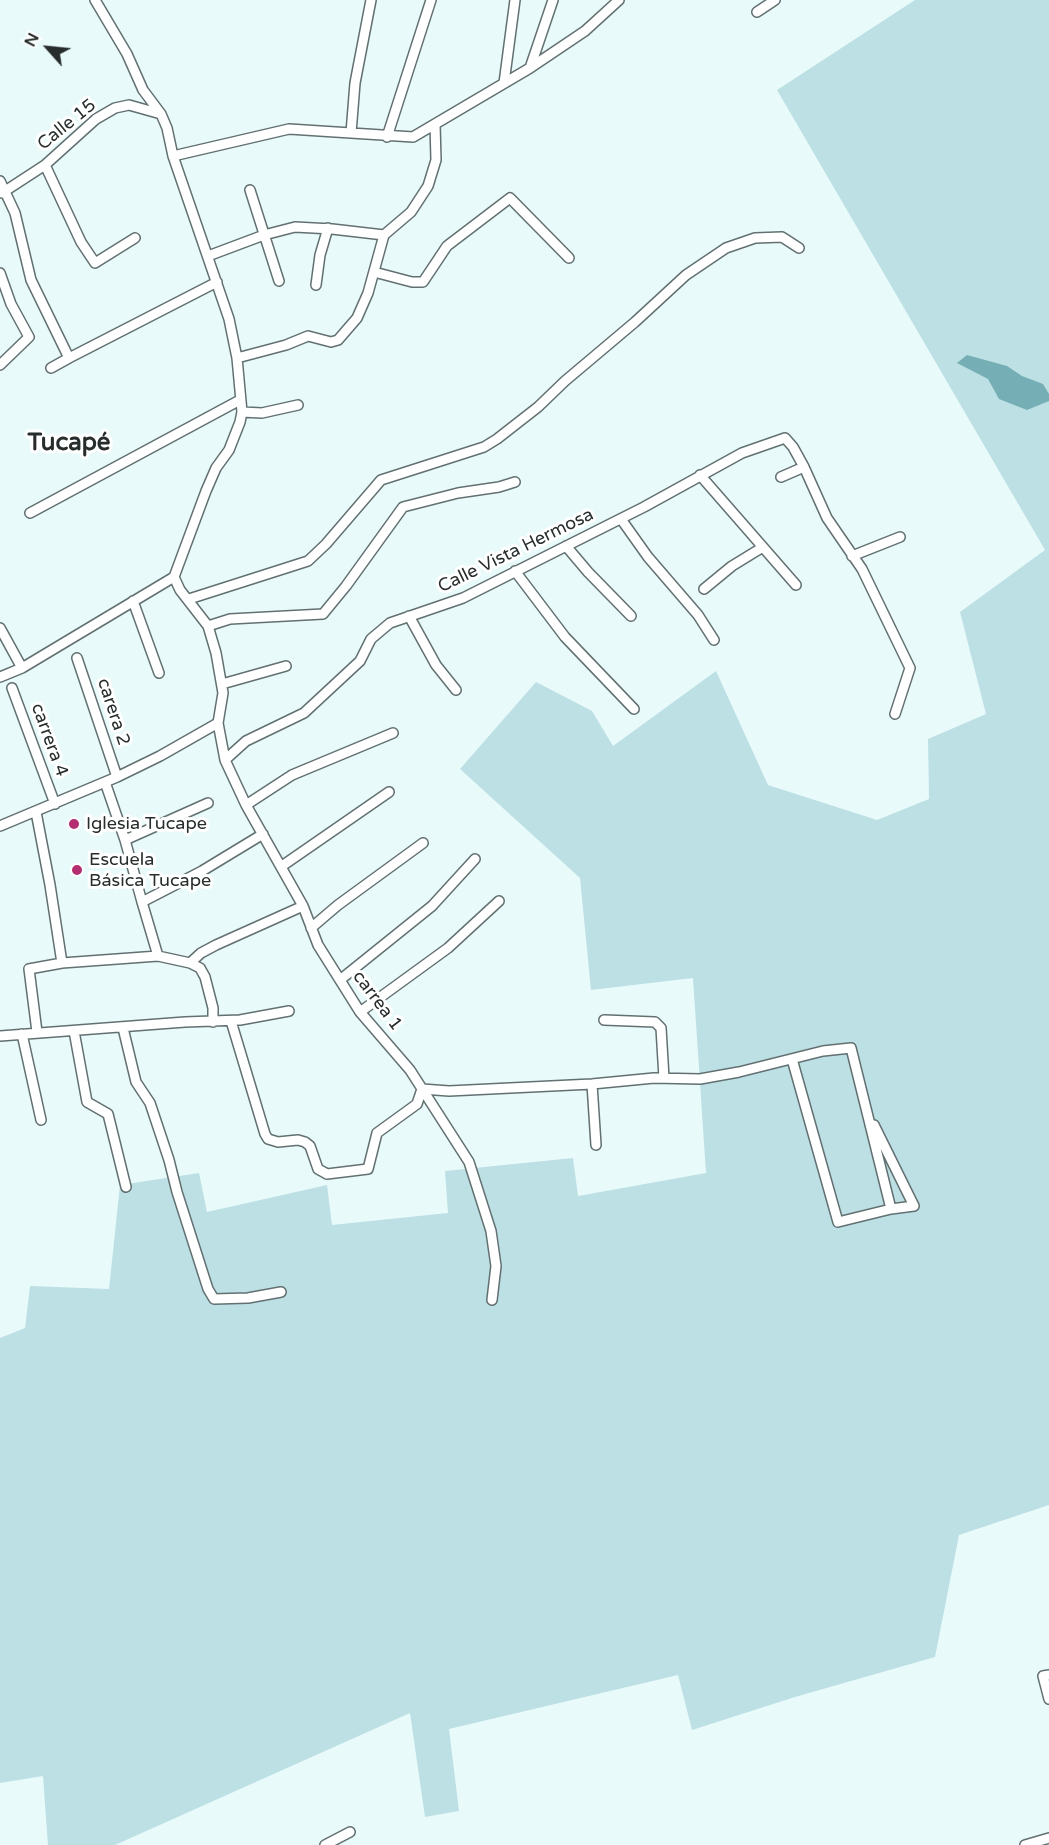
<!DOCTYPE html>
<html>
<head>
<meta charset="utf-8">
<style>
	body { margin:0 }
	#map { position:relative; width:1049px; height:1845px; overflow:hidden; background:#e9fafb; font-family:"Varela Round",sans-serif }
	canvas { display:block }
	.north { position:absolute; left:18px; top:18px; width:60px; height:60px; -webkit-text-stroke:4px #fff; paint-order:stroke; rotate:297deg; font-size:16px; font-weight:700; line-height:24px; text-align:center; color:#272d2d }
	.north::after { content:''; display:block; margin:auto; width:21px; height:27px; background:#272d2d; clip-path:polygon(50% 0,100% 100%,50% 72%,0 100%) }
</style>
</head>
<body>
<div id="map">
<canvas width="1049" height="1845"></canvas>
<div class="north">N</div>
</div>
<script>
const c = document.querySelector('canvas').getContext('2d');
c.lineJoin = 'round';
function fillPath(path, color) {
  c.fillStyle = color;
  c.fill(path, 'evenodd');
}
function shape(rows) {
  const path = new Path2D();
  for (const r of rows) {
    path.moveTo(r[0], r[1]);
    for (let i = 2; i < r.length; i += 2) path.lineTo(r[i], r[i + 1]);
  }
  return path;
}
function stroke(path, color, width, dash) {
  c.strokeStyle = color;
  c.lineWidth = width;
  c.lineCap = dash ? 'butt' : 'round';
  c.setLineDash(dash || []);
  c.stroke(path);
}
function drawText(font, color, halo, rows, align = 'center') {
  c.font = font + ' "Varela Round",sans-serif';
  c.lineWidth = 6;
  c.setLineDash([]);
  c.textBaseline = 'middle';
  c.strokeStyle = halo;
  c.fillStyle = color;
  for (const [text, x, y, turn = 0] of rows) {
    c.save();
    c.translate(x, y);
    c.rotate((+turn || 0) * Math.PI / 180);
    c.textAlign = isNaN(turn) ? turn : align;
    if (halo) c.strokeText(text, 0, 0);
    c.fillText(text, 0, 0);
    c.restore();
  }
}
const green = shape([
	[915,0,1049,0,1049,1505,959,1535,935,1657,795,1697,692,1730,678,1675,449,1729,459,1811,425,1817,410,1713,115,1845,48,1845,43,1776,0,1783,0,1338,25,1328,30,1286,109,1289,120,1185,199,1173,207,1212,327,1185,332,1225,448,1213,445,1171,573,1158,578,1196,706,1173,693,978,591,990,580,878,460,769,536,682,592,711,613,746,716,671,768,785,877,820,929,799,928,739,986,714,960,612,1045,550,777,90]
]);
const water = shape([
	[967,355,1007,366,1022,376,1043,384,1049,394,1049,401,1027,410,999,399,988,379,957,363]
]);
const minor = shape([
	[95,0,127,54,143,90,161,114,167,128,173,156,229,319,237,358,242,412,240,422,229,450,216,468,206,491,174,577,180,590,208,626,216,653,223,693,218,723,225,760,246,805,303,906,318,945,360,1012,410,1070,469,1162,491,1231,496,1266,492,1300],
	[757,12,775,0],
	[530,68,553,0],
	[504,83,515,0],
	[351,133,355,83,371,0],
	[387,137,431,0],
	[173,156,289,129,413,137,530,68,585,31,619,0],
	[45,165,81,242,95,263,135,238],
	[0,181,15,213,31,280,69,358,217,282],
	[250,190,279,281],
	[2,193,45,165,96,119,115,108,129,105,161,114],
	[208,256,264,235,295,227,332,229,384,235],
	[374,272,412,282,423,282,447,246,510,198,569,258],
	[0,273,11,304,29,337,0,365],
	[316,285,320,255,328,228],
	[237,358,286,345,308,336,331,342,338,340,357,318,368,293,384,235,411,212,428,186,436,160,435,124],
	[51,368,69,358],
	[242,412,262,413,298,405],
	[700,475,796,585],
	[781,477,804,467],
	[30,513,240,400],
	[621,519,648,557,698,615,714,640],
	[566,546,588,572,631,616],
	[852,556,900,537],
	[515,571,565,637,634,709],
	[704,589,732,566,763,547],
	[189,599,308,561,326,544,381,480,484,447,497,439,538,407,565,381,635,322,686,275,726,248,755,238,782,237,799,248],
	[133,601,159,673],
	[409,616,436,665,456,690],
	[208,626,230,619,323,614,346,586,403,507,458,493,499,487,515,482],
	[0,628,22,668,174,577],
	[77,658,117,777],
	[0,677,22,668],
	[222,684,286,666],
	[12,688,55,804],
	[225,760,246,741,304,713,360,661,371,639,390,623,463,598,644,507,742,453,785,438,793,447,804,467,827,518,862,569,910,668,895,714],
	[105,782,125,840,208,803],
	[246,805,292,775,393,733],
	[36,812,50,885,62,963],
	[0,826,117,777,160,756,218,723],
	[125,840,142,902],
	[282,866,389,792],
	[311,928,338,905,423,843],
	[158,956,142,902,202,871,263,834],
	[190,963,200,968,205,977,213,1008,213,1022],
	[340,980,432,906,475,859],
	[360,1012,448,948,499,901],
	[604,1020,655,1022,661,1028,664,1078],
	[231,1021,265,1134,268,1139,278,1142,298,1140,305,1142,310,1146,318,1169,327,1174,368,1169,377,1133,417,1104,422,1089,449,1091,592,1084,654,1078,700,1079,739,1072,823,1051,851,1048,891,1209,838,1222,792,1059],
	[123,1028,136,1082,150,1103,169,1160,177,1192,208,1289,214,1299,248,1298,281,1292],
	[74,1031,87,1102,108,1114,126,1187],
	[37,1032,29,969,62,963,158,956,190,963,201,953,216,945,303,906],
	[22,1034,41,1120],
	[0,1036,185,1022,240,1020,289,1011],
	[592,1084,596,1145],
	[874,1125,914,1206,891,1209],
	[1049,1675,1043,1676,1049,1699],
	[325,1845,350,1832],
	[1025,1845,1049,1838]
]);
const markers = [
	[74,824,6,"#b42d71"],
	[77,870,6,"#b42d71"]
];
const streetNames = [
	["Calle 15",67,125,-39],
	["Calle Vista Hermosa",516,551,-26],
	["carera 2",113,712,72],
	["carrera 4",49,740,70],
	["carrea 1",377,1001,53]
];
const poiNames = [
	["Iglesia Tucape",86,824],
	["Escuela",89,860],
	["Básica Tucape",89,881]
];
const districtNames = [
	["Tucapé",69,444]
];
fillPath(green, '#bde0e4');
fillPath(water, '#75aeb4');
stroke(minor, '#627072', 12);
stroke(minor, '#fff', 9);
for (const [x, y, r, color] of markers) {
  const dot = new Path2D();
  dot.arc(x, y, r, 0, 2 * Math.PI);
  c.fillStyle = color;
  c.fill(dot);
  stroke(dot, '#fff', 2);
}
drawText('18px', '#272d2d', '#fff', streetNames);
drawText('18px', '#272d2d', '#fff', poiNames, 'left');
drawText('bold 24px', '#272d2d', '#fff', districtNames);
</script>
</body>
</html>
